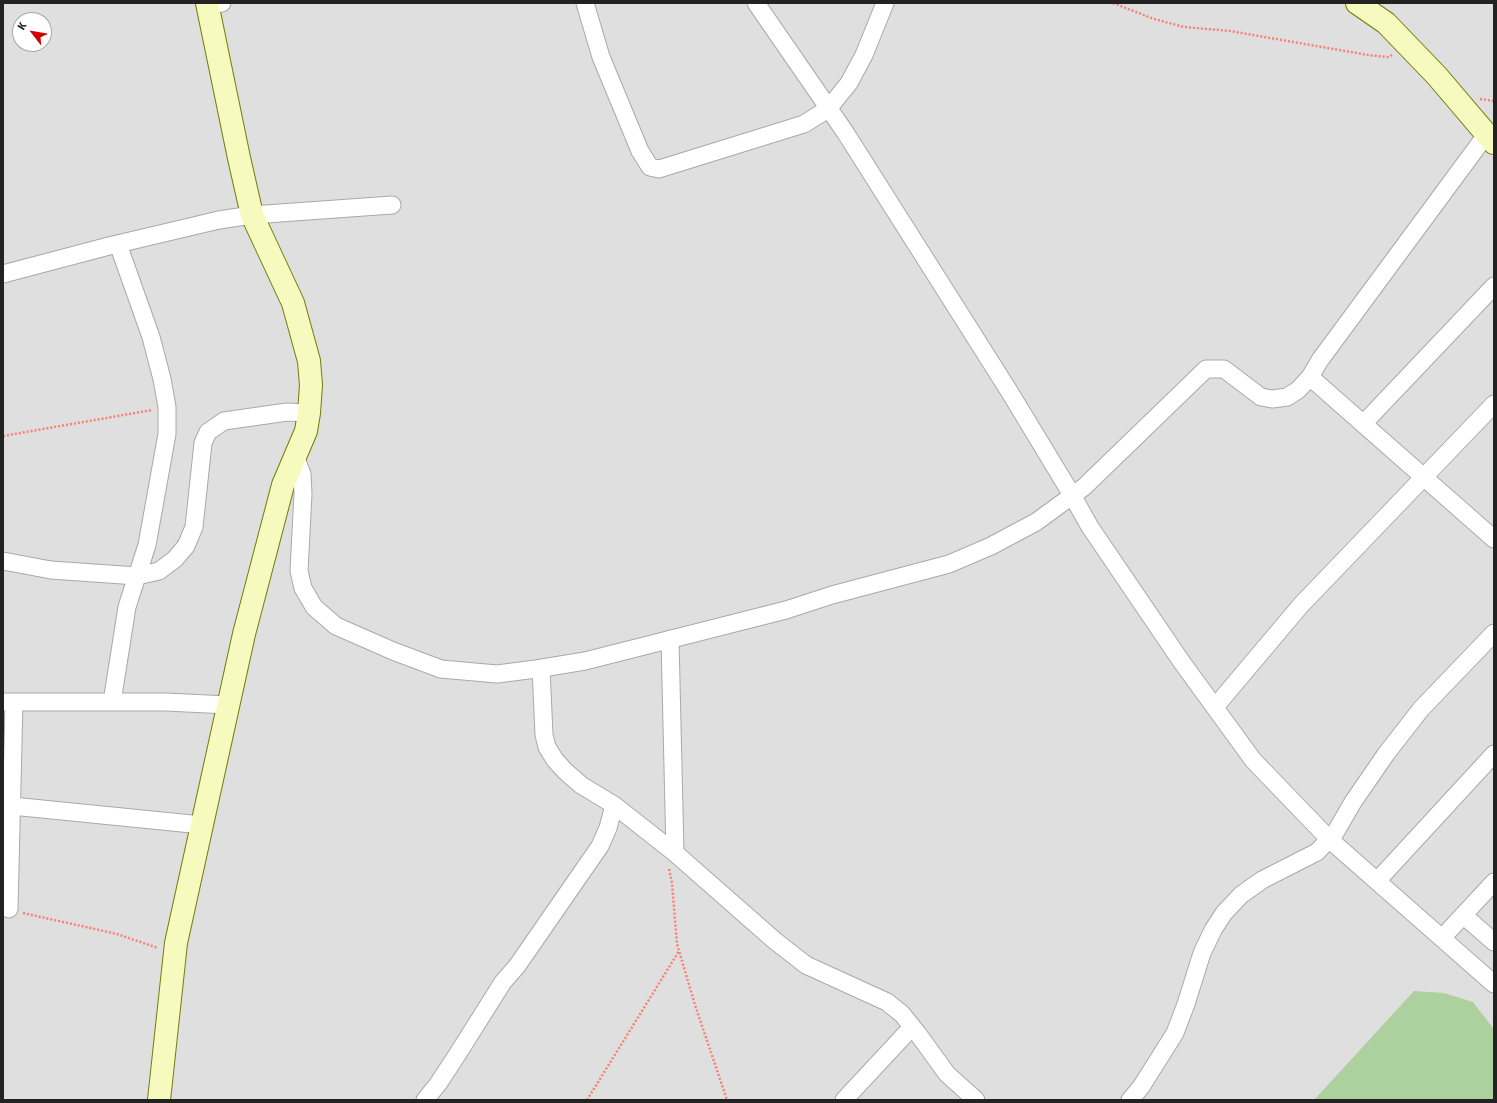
<!DOCTYPE html>
<html>
<head>
<meta charset="utf-8">
<style>
	body { margin:0 }
	#map { position:relative; width:1497px; height:1103px; overflow:hidden; background:#f2efe9; font-family:"Fira Sans Condensed",sans-serif }
	canvas { display:block }
	.frame { position:absolute; inset:0; border:4px solid #222; pointer-events:none }
	.north { position:absolute; left:12px; top:12px; width:40px; height:40px; box-sizing:border-box; background:#fff; border:1px solid #a7a7a7; border-radius:50%; rotate:301deg; font-size:11px; font-weight:700; line-height:16px; text-align:center; color:#222 }
	.north::after { content:''; display:block; margin:auto; width:14px; height:18px; background:#d40000; clip-path:polygon(50% 0,100% 100%,50% 72%,0 100%) }
</style>
</head>
<body>
<div id="map">
<canvas width="1497" height="1103"></canvas>
<div class="frame"></div>
<div class="north">K</div>
</div>
<script>
const c = document.querySelector('canvas').getContext('2d');
c.lineJoin = 'round';
function fillPath(path, color) {
  c.fillStyle = color;
  c.fill(path, 'evenodd');
}
function shape(rows) {
  const path = new Path2D();
  for (const r of rows) {
    path.moveTo(r[0], r[1]);
    for (let i = 2; i < r.length; i += 2) path.lineTo(r[i], r[i + 1]);
  }
  return path;
}
function stroke(path, color, width, dash) {
  c.strokeStyle = color;
  c.lineWidth = width;
  c.lineCap = dash ? 'butt' : 'round';
  c.setLineDash(dash || []);
  c.stroke(path);
}
const residential = shape([
	[3,3,1494,3,1494,1029,1473,1002,1318,1100,3,1100],
	[20,20,44,20,44,44,20,44]
]);
const forest = shape([
	[1414,991,1444,993,1473,1002,1494,1029,1494,1100,1314,1100]
]);
const path = shape([
	[1113,3,1154,19,1184,27,1230,31,1368,55,1388,57,1392,55],
	[1480,99,1494,101],
	[3,436,152,410],
	[669,869,672,883,677,944,695,1005,727,1100],
	[23,913,117,934,158,948],
	[587,1100,679,951]
]);
const street = shape([
	[585,3,601,57,640,151,650,167,659,169,804,124,828,109,849,83,864,55,885,3],
	[756,3,845,132,1009,391,1072,495,1090,527,1181,661,1253,760,1329,839,1494,984],
	[208,6,222,3],
	[3,274,109,246,219,220,252,215,392,205],
	[1310,377,1494,539],
	[1363,424,1494,286],
	[295,456,302,474,303,494,299,571,303,588,314,607,336,626,393,651,441,669,497,674,536,669,585,661,786,610,832,595,949,564,991,546,1036,522,1084,487,1206,369,1224,369,1261,397,1272,399,1287,397,1298,390,1310,377,1320,360,1486,135],
	[3,561,51,570,137,576,159,571,175,559,186,546,194,527,203,443,208,432,224,421,287,412,309,413],
	[670,639,675,853],
	[541,668,544,735,547,747,555,760,565,771,581,785,614,805,675,853,774,940,806,965,887,1002,902,1014,918,1034,947,1074,976,1100],
	[3,702,166,702,228,705],
	[112,702,127,607,147,545,167,434,167,407,162,379,151,337,118,244],
	[1215,707,1301,605,1494,404],
	[12,806,202,825],
	[1377,881,1494,754],
	[3,906,9,909,14,702],
	[1463,915,1494,942],
	[1442,938,1494,882],
	[425,1100,438,1084,457,1055,503,982,517,966,600,846,608,828,614,805],
	[844,1100,912,1027],
	[1130,1100,1141,1087,1175,1033,1186,1004,1202,953,1213,930,1224,913,1241,895,1262,880,1317,852,1335,833,1353,802,1386,754,1421,709,1494,633]
]);
const secondary = shape([
	[1357,3,1386,23,1437,76,1494,143],
	[159,1100,176,943,244,634,283,485,306,431,309,413,311,385,309,361,293,303,252,215,239,158,207,3]
]);
fillPath(residential, '#e0dfdf');
fillPath(forest, '#add19e');
stroke(street, '#a9a9a9', 19);
stroke(secondary, '#707d05', 24);
stroke(path, '#fa8072', 2.5, [2, 2]);
stroke(street, '#fff', 17);
stroke(secondary, '#f7fabf', 22);
</script>
</body>
</html>
